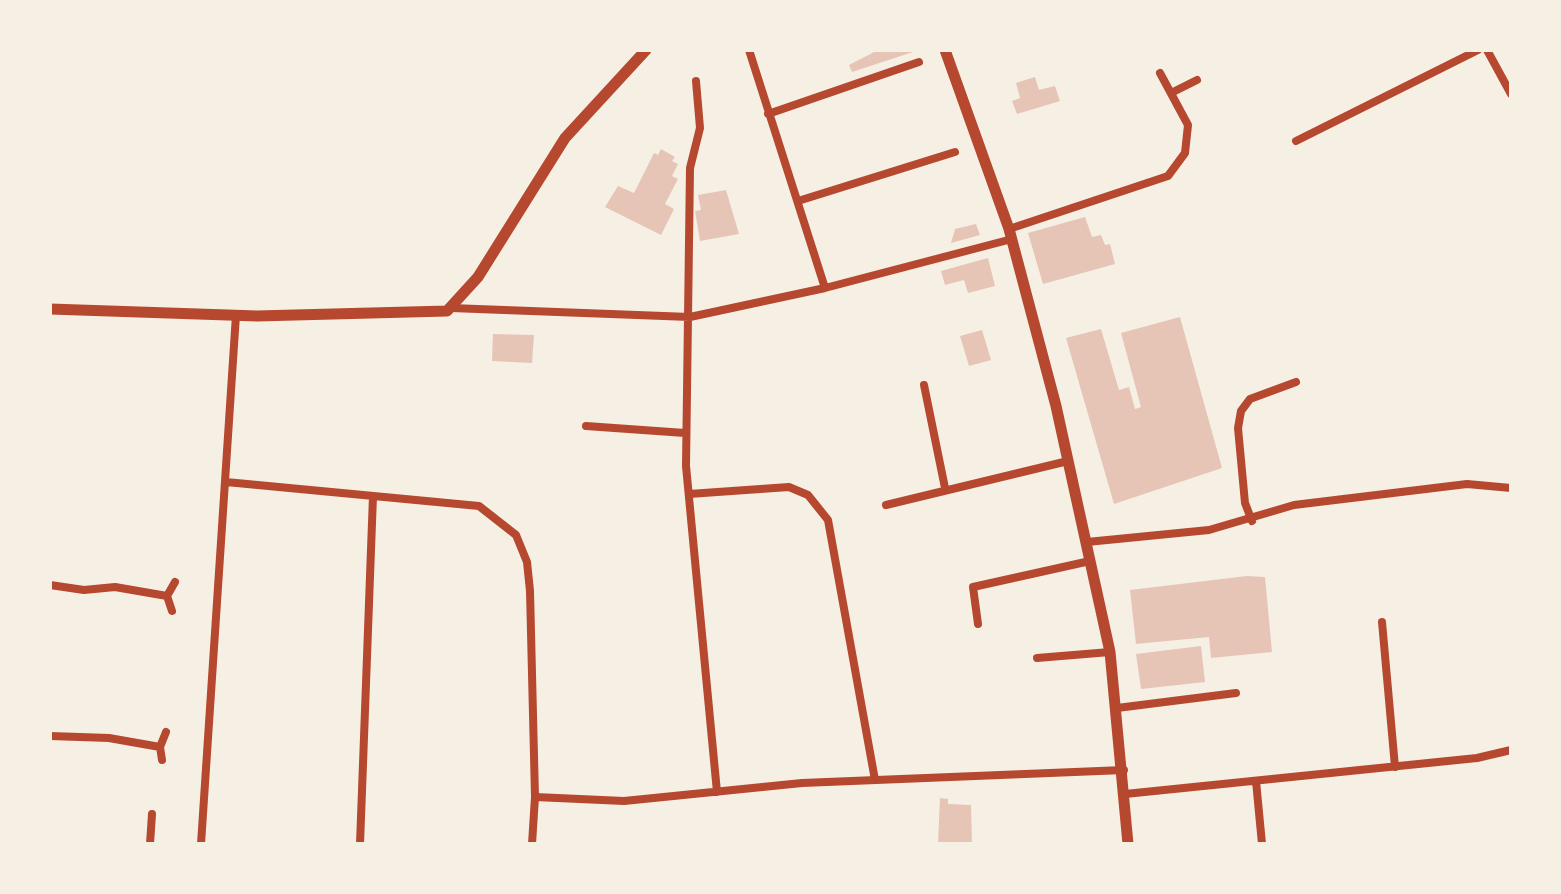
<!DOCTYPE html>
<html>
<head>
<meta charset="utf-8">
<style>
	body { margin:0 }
	#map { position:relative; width:1561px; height:894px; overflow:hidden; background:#f6efe4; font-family:"Varela Round",sans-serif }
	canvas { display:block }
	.frame { position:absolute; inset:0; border:52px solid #f6efe4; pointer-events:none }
</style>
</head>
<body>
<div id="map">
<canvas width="1561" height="894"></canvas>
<div class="frame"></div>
</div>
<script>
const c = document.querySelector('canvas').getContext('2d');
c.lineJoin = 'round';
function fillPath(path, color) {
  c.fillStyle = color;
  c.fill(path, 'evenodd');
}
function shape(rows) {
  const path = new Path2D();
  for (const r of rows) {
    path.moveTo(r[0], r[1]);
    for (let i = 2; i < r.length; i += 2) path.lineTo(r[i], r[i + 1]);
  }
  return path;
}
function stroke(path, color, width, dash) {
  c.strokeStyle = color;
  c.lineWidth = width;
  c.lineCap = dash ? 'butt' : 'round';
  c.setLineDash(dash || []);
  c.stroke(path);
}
const building = shape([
	[878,50,916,50,916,51,852,72,849,65],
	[1035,77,1039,90,1055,86,1060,101,1017,114,1012,101,1020,98,1016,83],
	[661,149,675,157,672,161,678,164,672,176,678,179,665,204,674,209,661,235,605,207,618,186,634,193,654,153,658,155],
	[726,190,739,234,700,241,695,211,701,210,698,195],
	[1085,217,1092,237,1101,235,1105,245,1110,244,1115,264,1043,284,1028,233],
	[976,224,980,235,951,243,955,229],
	[988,258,995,286,968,293,964,280,945,285,941,271],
	[1180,317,1222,468,1114,504,1066,338,1101,329,1119,390,1129,387,1135,409,1141,407,1121,333],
	[982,330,991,360,969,366,960,336],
	[493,334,534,335,532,363,492,361],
	[1247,576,1265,577,1272,652,1211,658,1209,637,1136,644,1130,590],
	[1201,646,1205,682,1141,689,1136,654],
	[940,798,948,799,948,804,971,805,972,844,938,844]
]);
const minor = shape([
	[749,50,825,288],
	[1487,50,1511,94],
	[696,81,700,128,690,168,686,466,717,792],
	[1171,93,1197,80],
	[768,114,919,62],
	[1296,141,1478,50],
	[798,201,955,152],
	[1009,229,1168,176,1185,153,1188,125,1160,73],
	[451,308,690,317,825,288,1012,239],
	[924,385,945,488],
	[586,426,685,433],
	[226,482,479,506,516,535,527,562,530,591,535,797,532,844],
	[689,494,789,487,808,495,828,520,875,780],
	[886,505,1068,461],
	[1252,521,1245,503,1238,428,1241,411,1250,399,1296,382],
	[1087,542,1209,530,1294,505,1467,484,1511,488],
	[50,585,84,590,115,587,167,596],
	[172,611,167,596,175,582],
	[1382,622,1395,767],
	[978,624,973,587,1090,561],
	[1037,658,1110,652],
	[1117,708,1236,693],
	[50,736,109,738,160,747],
	[162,760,160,747,166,732],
	[1256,781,1262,844],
	[1125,794,1477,758,1511,750],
	[535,797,624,801,802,783,1124,770],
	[150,844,152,814],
	[201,844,236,315],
	[360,844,373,496]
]);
const secondary = shape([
	[945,50,1009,229,1056,406,1110,652,1128,844],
	[50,309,257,316,447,311,478,277,565,138,646,50]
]);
fillPath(building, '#e6c5b7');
stroke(minor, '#b5482f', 8);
stroke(secondary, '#b5482f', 11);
</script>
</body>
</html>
